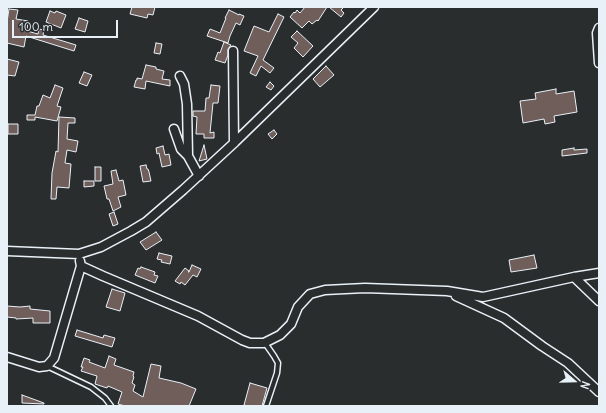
<!DOCTYPE html>
<html>
<head>
<meta charset="utf-8">
<style>
	body { margin:0 }
	#map { position:relative; width:606px; height:413px; overflow:hidden; background:#2a2d2e; font-family:Delius,sans-serif }
	canvas { display:block }
	.frame { position:absolute; inset:0; border:8px solid #e8f1f8; pointer-events:none }
	.north { position:absolute; left:554px; top:361px; width:40px; height:40px; -webkit-text-stroke:3px #2a2d2e; paint-order:stroke; rotate:110deg; font-size:11px; font-weight:700; line-height:16px; text-align:center; color:#e8f1f8 }
	.north::after { content:''; display:block; margin:auto; width:14px; height:18px; background:#e8f1f8; clip-path:polygon(50% 0,100% 100%,50% 72%,0 100%) }
	.scale { position:absolute; left:12px; top:20px; width:106px; height:18px; box-sizing:border-box; border:2px solid #e8f1f8; border-top:0; padding-left:5px; font-size:12px; line-height:14px; white-space:nowrap; color:#e8f1f8; -webkit-text-stroke:3px #2a2d2e; paint-order:stroke }
</style>
</head>
<body>
<div id="map">
<canvas width="606" height="413"></canvas>
<div class="frame"></div>
<div class="north">N</div>
<div class="scale">100 m</div>
</div>
<script>
const c = document.querySelector('canvas').getContext('2d');
c.lineJoin = 'round';
function fillPath(path, color) {
  c.fillStyle = color;
  c.fill(path, 'evenodd');
}
function shape(rows) {
  const path = new Path2D();
  for (const r of rows) {
    path.moveTo(r[0], r[1]);
    for (let i = 2; i < r.length; i += 2) path.lineTo(r[i], r[i + 1]);
  }
  return path;
}
function stroke(path, color, width, dash) {
  c.strokeStyle = color;
  c.lineWidth = width;
  c.lineCap = dash ? 'butt' : 'round';
  c.setLineDash(dash || []);
  c.stroke(path);
}
const building = shape([
	[132,7,155,7,153,15,148,14,147,18,130,14,132,7],
	[305,7,327,7,318,21,317,20,312,24,309,21,302,28,290,17,294,12,295,13,297,10,300,13,305,7],
	[329,7,344,7,341,10,344,13,341,17,329,7],
	[9,9,18,10,16,19,28,21,27,31,38,34,39,29,44,30,43,35,76,45,74,51,26,36,24,47,7,43,7,22,9,9],
	[229,10,239,15,239,14,244,16,240,25,236,23,230,36,228,43,207,36,210,29,220,33,226,18,225,18,229,10],
	[50,11,55,13,56,11,66,15,61,28,46,22,50,11],
	[278,14,284,17,263,60,274,68,270,73,261,66,256,76,250,73,258,56,244,51,254,26,269,32,278,14],
	[79,18,88,21,85,32,75,29,79,18],
	[297,31,313,46,303,57,294,48,298,43,291,37,297,31],
	[224,42,231,45,228,49,228,55,225,63,215,60,218,52,220,53,224,42],
	[156,43,162,44,160,54,154,53,156,43],
	[7,59,19,62,15,76,7,75,7,59],
	[146,65,156,67,156,69,164,71,162,79,170,80,170,86,146,81,145,89,134,87,136,80,137,80,137,78,142,79,146,65],
	[326,66,334,75,320,87,313,79,326,66],
	[84,72,92,75,87,86,79,83,84,72],
	[270,82,274,86,271,90,266,87,270,82],
	[55,85,63,88,57,106,61,107,57,121,35,117,35,120,27,120,27,115,35,115,37,106,39,106,43,95,50,98,55,85],
	[211,85,220,86,218,103,213,103,210,133,214,132,214,138,204,138,204,134,196,134,197,117,193,116,193,111,205,111,206,98,209,98,211,85],
	[556,89,556,94,574,91,577,112,554,116,555,122,545,124,544,119,523,123,520,101,536,99,535,93,556,89],
	[59,117,75,118,75,123,68,123,67,139,78,141,76,152,67,150,65,163,71,164,69,188,57,187,56,199,51,199,52,173,56,151,58,152,59,117],
	[8,124,18,124,18,134,8,134,8,124],
	[274,130,277,134,272,139,268,134,274,130],
	[204,145,207,159,199,161,204,145],
	[163,146,165,155,169,154,171,165,162,167,159,153,157,154,156,148,163,146],
	[574,148,574,150,587,149,587,153,562,156,562,150,574,148],
	[146,165,147,169,148,169,149,172,151,181,143,182,140,166,146,165],
	[95,167,101,167,101,181,95,181,95,167],
	[116,170,119,181,123,180,126,195,118,197,121,207,113,211,109,199,107,199,104,186,113,184,111,171,116,170],
	[84,181,94,181,94,186,84,187,84,181],
	[114,212,118,224,113,226,109,214,114,212],
	[156,232,162,240,146,250,140,242,156,232],
	[159,253,172,256,170,264,161,262,162,260,157,259,159,253],
	[534,255,537,268,511,272,509,260,534,255],
	[192,265,201,269,197,277,193,275,185,285,181,282,180,284,175,281,185,268,189,271,188,272,189,272,192,265],
	[141,267,155,272,154,275,158,276,155,283,135,275,138,268,140,269,141,267],
	[112,289,125,293,120,311,106,307,112,289],
	[7,306,20,307,30,306,30,309,50,311,50,323,33,323,33,318,16,319,16,318,7,317,7,306],
	[77,330,103,338,104,335,115,338,112,347,75,336,77,330],
	[109,356,116,359,114,365,134,372,133,376,134,377,132,383,135,385,133,391,143,397,151,364,161,366,159,378,181,383,196,389,189,406,125,406,118,404,122,392,108,386,107,388,95,384,97,376,81,371,83,367,81,367,84,358,90,360,89,362,105,368,109,356],
	[250,383,267,388,262,406,248,406,244,405,250,383],
	[22,395,44,403,44,404,22,403,22,395]
]);
const lane = shape([
	[265,343,274,356,278,363,277,373,266,406],
	[47,366,91,387,105,398,111,406]
]);
const street = shape([
	[599,28,597,33,599,63],
	[233,51,234,143],
	[180,76,184,84,187,104,188,156,199,176],
	[174,129,181,149,188,156],
	[7,251,79,254,101,247,131,231,146,222,183,190,234,143,374,7],
	[81,266,103,276,198,316,242,340,250,343,264,343,280,335,291,324,298,307,310,294,325,290,365,288,447,291,483,297,574,277,599,273],
	[574,277,599,301],
	[456,296,504,318,542,346,568,363,599,392],
	[7,357,39,367,47,366,54,358,81,266,80,261]
]);
fillPath(building, '#705e5a');
stroke(building, '#e8f1f8', 1);
stroke(lane, '#e8f1f8', 7);
stroke(street, '#e8f1f8', 11);
stroke(lane, '#2a2d2e', 4);
stroke(street, '#2a2d2e', 8);
</script>
</body>
</html>
